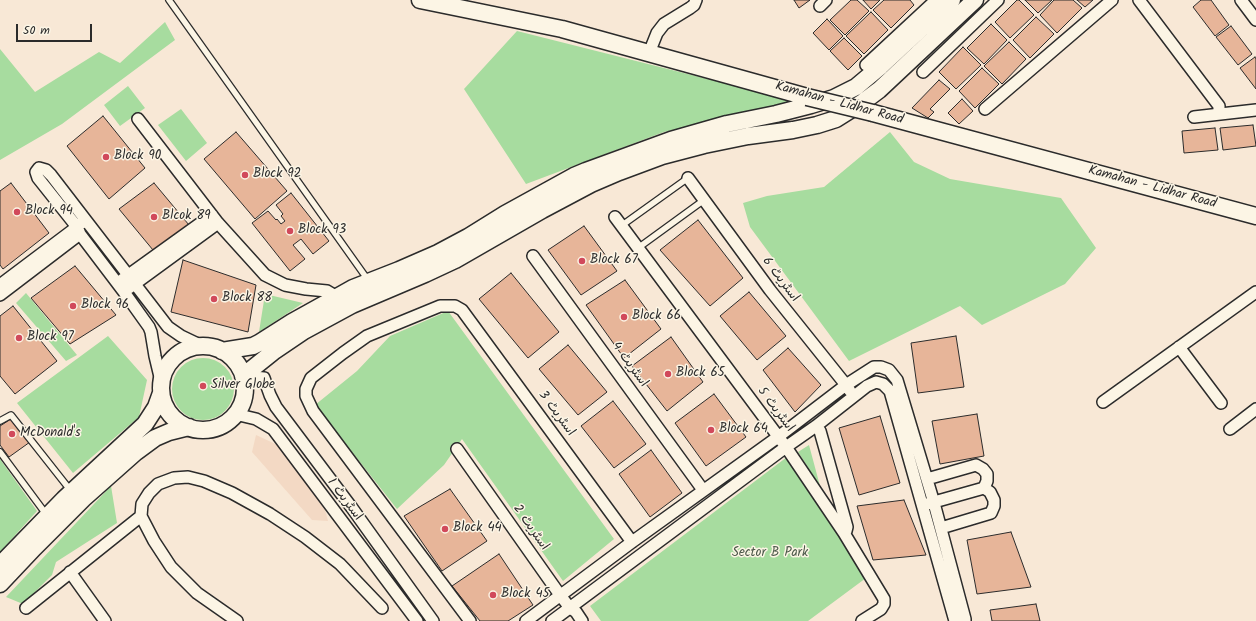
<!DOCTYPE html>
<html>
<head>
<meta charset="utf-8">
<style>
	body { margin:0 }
	#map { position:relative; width:1256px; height:621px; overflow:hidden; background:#f8e8d6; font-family:Kalam,sans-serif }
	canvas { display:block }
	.scale { position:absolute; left:16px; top:24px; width:76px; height:18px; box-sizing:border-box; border:2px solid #2b2b2b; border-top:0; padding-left:5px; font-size:12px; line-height:14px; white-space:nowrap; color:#2b2b2b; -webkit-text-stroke:3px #fcf5e5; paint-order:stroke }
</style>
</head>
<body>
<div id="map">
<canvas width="1256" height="621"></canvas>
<div class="scale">50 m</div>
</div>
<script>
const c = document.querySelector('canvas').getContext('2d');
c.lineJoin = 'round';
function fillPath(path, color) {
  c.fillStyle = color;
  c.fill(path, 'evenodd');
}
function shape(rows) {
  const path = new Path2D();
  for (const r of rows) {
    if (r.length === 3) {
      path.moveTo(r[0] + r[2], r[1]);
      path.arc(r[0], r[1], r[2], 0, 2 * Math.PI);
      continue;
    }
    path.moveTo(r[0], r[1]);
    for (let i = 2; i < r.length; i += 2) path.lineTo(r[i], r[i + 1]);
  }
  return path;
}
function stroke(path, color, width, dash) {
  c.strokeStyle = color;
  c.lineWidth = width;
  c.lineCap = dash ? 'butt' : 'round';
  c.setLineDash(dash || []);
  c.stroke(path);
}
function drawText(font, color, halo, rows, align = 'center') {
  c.font = font + ' Kalam,"Playpen Sans Arabic",sans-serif';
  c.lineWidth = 3;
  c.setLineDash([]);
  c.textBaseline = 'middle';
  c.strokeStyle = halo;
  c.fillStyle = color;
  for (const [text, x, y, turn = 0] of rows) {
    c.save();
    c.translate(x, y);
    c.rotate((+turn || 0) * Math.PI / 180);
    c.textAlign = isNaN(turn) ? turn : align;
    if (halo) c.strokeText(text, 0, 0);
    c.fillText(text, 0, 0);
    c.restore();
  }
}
const built = shape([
	[256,435,282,447,323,502,328,521,312,520,252,452]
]);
const green = shape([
	[165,22,175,40,62,124,0,160,0,49,35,92,99,52,120,63],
	[517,31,799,102,664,132,526,184,464,89],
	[128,86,145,108,120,126,104,105],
	[181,109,207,143,186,161,158,125],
	[890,132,914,162,950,179,1061,198,1096,248,1065,284,982,325,960,306,849,361,750,227,743,203,767,196,824,187],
	[26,293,77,355,66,361,16,303],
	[265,294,303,303,259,332],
	[448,311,614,539,563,581,462,439,444,465,397,509,315,405,357,371,390,336],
	[108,336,147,380,139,417,73,473,17,403],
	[203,389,31],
	[809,445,820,486,798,452],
	[787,457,866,578,808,621,601,621,590,606],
	[0,459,37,511,0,552],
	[111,486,117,523,56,562,52,575,23,604,6,597]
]);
const building = shape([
	[794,0,810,0,799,8,794,0],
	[851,0,857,0,869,11,845,35,830,20,851,0],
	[863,0,880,0,871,9,863,0],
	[884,0,910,0,914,5,891,28,873,10,884,0],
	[1017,0,1019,0,1034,15,1010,38,995,22,1017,0],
	[1025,0,1052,0,1038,13,1025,0],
	[1054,0,1073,0,1082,8,1057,33,1040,15,1054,0],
	[1077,0,1093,0,1085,7,1077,0],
	[1201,0,1211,0,1229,25,1215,36,1193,7,1201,0],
	[871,12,888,30,864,54,846,36,871,12],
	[1036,17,1054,34,1030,58,1013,40,1036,17],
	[827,19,843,36,829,50,813,33,827,19],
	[991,24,1007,40,984,64,967,48,991,24],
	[1231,26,1252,54,1238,65,1216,37,1231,26],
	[844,38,862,56,848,70,830,51,844,38],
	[1009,42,1026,59,1002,84,984,66,1009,42],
	[963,47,981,65,956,89,939,72,963,47],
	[1255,57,1256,59,1256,89,1240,68,1255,57],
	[982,68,999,84,975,108,959,91,982,68],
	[939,80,950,89,930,109,934,112,928,118,912,108,939,80],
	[962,99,973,111,959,124,948,113,962,99],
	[103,116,145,168,109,199,67,146,103,116],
	[1253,125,1256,146,1223,150,1220,128,1253,125],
	[1215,128,1218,150,1184,153,1182,131,1215,128],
	[236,132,287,191,255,219,204,159,236,132],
	[11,183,49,233,3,269,0,265,0,191,11,183],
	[154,183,189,225,153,250,119,209,154,183],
	[291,193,329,241,313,254,301,239,293,245,305,259,290,271,252,223,268,211,276,220,277,219,281,224,285,221,281,216,283,214,276,205,291,193],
	[698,220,743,278,710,306,660,250,698,220],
	[584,226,617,271,581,295,548,250,584,226],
	[183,260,256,285,248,332,171,312,183,260],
	[75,266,116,315,70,344,31,298,75,266],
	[511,273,559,332,528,358,479,299,511,273],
	[625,280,661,329,624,358,586,305,625,280],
	[749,292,786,336,757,360,720,316,749,292],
	[13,306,57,361,15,394,0,376,0,316,13,306],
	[956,336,964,387,918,393,911,343,956,336],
	[671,337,703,382,667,411,632,366,671,337],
	[568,345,607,392,578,415,539,369,568,345],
	[788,348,821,385,795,412,763,370,788,348],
	[714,394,746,437,706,466,675,423,714,394],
	[613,401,646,444,614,468,581,426,613,401],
	[977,414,984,456,940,464,932,421,977,414],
	[880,416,900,483,859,495,839,428,880,416],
	[11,419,30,442,9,457,0,445,0,426,11,419],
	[651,450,682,493,650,517,619,474,651,450],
	[450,489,487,541,442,571,404,516,450,489],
	[904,500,926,555,873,560,857,506,904,500],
	[1011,532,1031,587,977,594,967,540,1011,532],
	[499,554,533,605,508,621,480,621,452,586,499,554],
	[1036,604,1040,621,992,621,990,610,1036,604]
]);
const lane = shape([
	[169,0,368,280],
	[621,226,688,178],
	[638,248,704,200],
	[0,421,11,415,71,491],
	[0,452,46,514]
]);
const street = shape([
	[1139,0,1219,106,1219,113],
	[1241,0,1256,20],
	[820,6,826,0],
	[649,53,657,33,664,24,690,8,694,5,696,0],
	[866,65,936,0],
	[923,72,998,0],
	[985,109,1112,0],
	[1194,117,1256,110],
	[138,119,218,223,265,275,285,285,306,289,327,291,337,297],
	[688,178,770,290,846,385,850,391],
	[615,217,786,447,844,533,884,599,884,604,881,609,862,621],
	[533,256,703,490],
	[123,279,212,215],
	[0,285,77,227,79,224,82,223],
	[129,288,218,223],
	[0,295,80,234],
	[1179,347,1221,403],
	[243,376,264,378,270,395,276,407,352,508,433,621],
	[161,381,155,356,151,332,149,327,124,292,80,234,77,227,38,178,36,172,39,168,46,170,51,175,168,327,181,336,202,346],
	[1103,402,1256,292],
	[235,414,256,419,273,429,417,621],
	[816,426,820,431,847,527,846,531,844,533],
	[1230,429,1256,409],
	[457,449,560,595,570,608,576,612,582,621],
	[927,479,976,465,983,469,987,474,987,481,984,488],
	[927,504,984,488],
	[941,528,991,513,994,506,994,500,990,492,984,488],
	[70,572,105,621],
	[26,608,141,516],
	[237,621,197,593,171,567,154,541,141,516,142,504,149,493,158,484,174,478,188,477,204,481,232,493,270,514,305,537,340,564,382,608],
	[470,621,313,411,306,396,306,389,311,378,343,353,367,336,440,306,455,306,462,310,632,542],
	[526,621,632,542,778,437,846,385,874,367,881,367,889,370,897,380,934,503,965,619,965,621],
	[552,621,786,447,816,426,867,386,876,382,883,384,890,391,955,621]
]);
const secondary = shape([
	[420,0,562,29,807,97],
	[873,113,1256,216],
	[203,388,42],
	[222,351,253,346,259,343,292,322,337,297,353,288,399,270,438,253,468,237,505,214,574,176,586,171,671,140,727,124,776,114,811,105,834,98,856,87,881,66,952,0],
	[243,376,273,352,304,331,352,305,425,274,455,260,542,210,591,184,619,172,662,156,704,145,748,136,793,130,817,125,836,119,863,102,879,90,975,0],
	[0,565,64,499,145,424,156,407,161,393],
	[0,584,34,548,83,499,136,452,155,438,169,432,189,427]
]);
const secondaryBridge = shape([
	[807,97,873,113]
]);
const markers = [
	[106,157,4,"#d1495b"],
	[245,175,4,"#d1495b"],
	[17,212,4,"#d1495b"],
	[154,217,4,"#d1495b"],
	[290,231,4,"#d1495b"],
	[582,261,4,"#d1495b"],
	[214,299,4,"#d1495b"],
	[73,306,4,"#d1495b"],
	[624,317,4,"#d1495b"],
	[19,338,4,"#d1495b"],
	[668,374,4,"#d1495b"],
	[203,386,4,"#d1495b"],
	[711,430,4,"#d1495b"],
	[12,434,4,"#d1495b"],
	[445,529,4,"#d1495b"],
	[493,595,4,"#d1495b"]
];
const streetNames = [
	["Kamahan - Lidhar Road",839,104,15],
	["Kamahan - Lidhar Road",1152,188,15],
	["اسٹریٹ 6",780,280,53],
	["اسٹریٹ 4",629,365,54],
	["اسٹریٹ 5",775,410,53],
	["اسٹریٹ 3",556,414,54],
	["اسٹریٹ 1",344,500,53],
	["اسٹریٹ 2",530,528,55]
];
const poiNames = [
	["Block 90",114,157],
	["Block 92",253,175],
	["Block 94",25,212],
	["Blcok 89",162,217],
	["Block 93",298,231],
	["Block 67",590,261],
	["Block 88",222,299],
	["Block 96",81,306],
	["Block 66",632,317],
	["Block 97",27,338],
	["Block 65",676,374],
	["Silver Globe",211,386],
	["Block 64",719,430],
	["McDonald's",20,434],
	["Block 44",453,529],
	["Block 45",501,595]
];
const parkNames = [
	["Sector B Park",770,554]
];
fillPath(built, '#f3d9c4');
fillPath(green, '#a7dc9f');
fillPath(building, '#e7b599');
stroke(building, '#2b2b2b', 1);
stroke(lane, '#2b2b2b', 8);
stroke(street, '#2b2b2b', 14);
stroke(secondary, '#2b2b2b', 19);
stroke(lane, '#fcf5e5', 5.5);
stroke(street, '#fcf5e5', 11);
stroke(secondary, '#fcf5e5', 16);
stroke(secondaryBridge, '#2b2b2b', 19, []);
stroke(secondaryBridge, '#fcf5e5', 16);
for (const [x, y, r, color] of markers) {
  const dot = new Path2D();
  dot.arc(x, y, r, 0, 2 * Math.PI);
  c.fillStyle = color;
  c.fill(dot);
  stroke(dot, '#fcf5e5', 1.5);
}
drawText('13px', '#2b2b2b', '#fcf5e5', streetNames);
drawText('13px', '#2b2b2b', '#fcf5e5', poiNames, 'left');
drawText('13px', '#4a5748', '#fcf5e5', parkNames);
</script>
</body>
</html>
